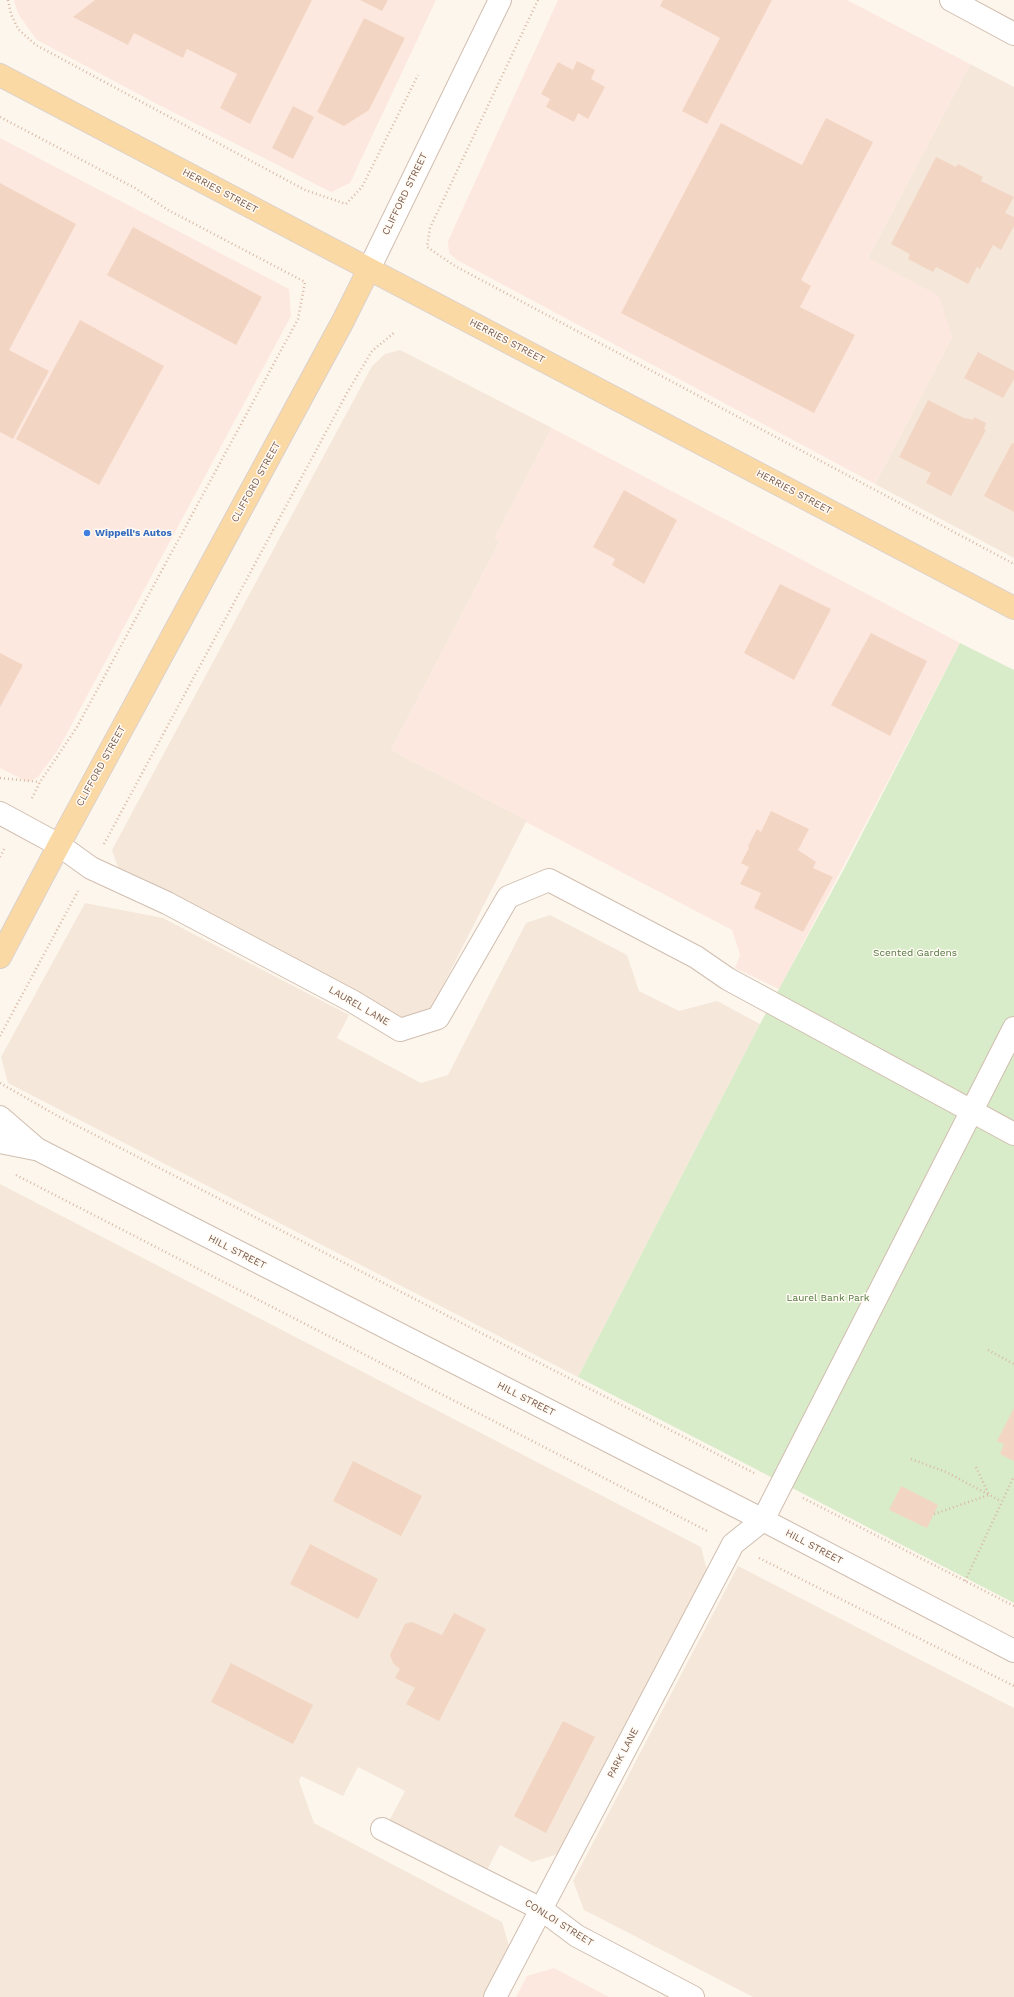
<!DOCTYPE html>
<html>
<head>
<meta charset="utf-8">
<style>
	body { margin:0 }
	canvas { display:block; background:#fdf6ec }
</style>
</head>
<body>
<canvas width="1014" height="1997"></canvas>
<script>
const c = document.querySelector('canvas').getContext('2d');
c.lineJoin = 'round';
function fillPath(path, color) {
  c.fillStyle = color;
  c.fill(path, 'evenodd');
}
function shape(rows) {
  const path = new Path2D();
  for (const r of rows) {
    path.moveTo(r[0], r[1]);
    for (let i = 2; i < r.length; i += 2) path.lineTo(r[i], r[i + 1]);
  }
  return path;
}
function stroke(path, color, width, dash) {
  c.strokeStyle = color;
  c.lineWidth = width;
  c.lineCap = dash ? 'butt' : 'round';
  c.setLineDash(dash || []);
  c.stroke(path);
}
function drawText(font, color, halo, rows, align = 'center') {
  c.font = font + ' "Work Sans",sans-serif';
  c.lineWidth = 3;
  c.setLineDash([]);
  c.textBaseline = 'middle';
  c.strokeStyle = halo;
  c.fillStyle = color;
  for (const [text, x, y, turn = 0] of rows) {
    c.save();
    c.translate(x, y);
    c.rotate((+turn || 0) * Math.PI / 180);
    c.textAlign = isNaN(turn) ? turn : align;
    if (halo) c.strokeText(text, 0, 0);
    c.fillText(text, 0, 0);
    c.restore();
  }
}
const residential = shape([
	[970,64,1014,87,1014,558,875,484,952,337,868,258],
	[400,350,552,428,495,538,500,541,391,750,527,820,430,1011,402,1022,121,876,112,850,372,366,385,354],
	[85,903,163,918,349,1015,337,1038,421,1083,448,1075,526,923,550,915,627,955,639,991,679,1011,717,1001,760,1024,578,1377,8,1083,1,1057],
	[0,1184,701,1547,707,1570,558,1854,532,1862,500,1845,486,1872,389,1821,405,1791,358,1767,343,1796,301,1776,299,1781,314,1823,502,1922,510,1949,485,1997,0,1997],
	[738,1566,1014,1708,1014,1997,753,1997,584,1910,573,1881]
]);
const commercial = shape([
	[14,0,436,0,350,183,331,192,159,105,37,40,18,14],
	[558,0,847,0,970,64,868,258,939,296,952,337,875,484,457,260,449,253,448,241],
	[0,138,289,289,291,316,58,750,38,777,28,782,0,768],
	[552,428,960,643,779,989,735,968,740,955,732,930,526,822,527,820,391,750,500,541,495,538],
	[554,1968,609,1997,516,1997,527,1976]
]);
const green = shape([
	[960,643,1014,670,1014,1603,578,1377,760,1024,845,867]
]);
const building = shape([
	[95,0,312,0,250,124,220,108,237,74,187,49,183,58,134,33,128,45,73,17],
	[360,0,388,0,382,11],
	[663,0,772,0,707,124,682,111,720,38,660,6],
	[364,18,405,38,369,110,344,126,317,112],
	[577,61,595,70,591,79,605,87,588,119,578,113,574,122,546,107,550,99,541,94,558,62,573,70],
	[293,106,314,117,293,159,272,148],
	[826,118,873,142,801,280,811,286,800,307,855,335,814,413,621,313,721,123,802,165],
	[936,157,956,167,958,164,983,177,981,181,1014,197,1005,213,1014,217,1014,226,1001,250,993,245,980,269,977,267,968,284,936,267,933,272,908,259,910,254,891,244],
	[0,183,76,224,9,350,49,371,13,439,0,432],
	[133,227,262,297,236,345,107,275],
	[80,320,164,366,99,485,16,439],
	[978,352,1014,371,1014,379,1003,398,964,378],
	[928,400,966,419,967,418,973,420,974,417,986,423,984,429,986,430,951,496,926,483,931,473,899,457],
	[1012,443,1014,444,1014,512,984,496],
	[624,490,677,520,644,584,612,565,615,559,593,547],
	[780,584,831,609,794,680,744,653],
	[871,633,927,661,890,736,831,705],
	[0,653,23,665,0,707],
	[771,811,809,829,798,850,816,862,813,868,833,877,803,932,754,908,761,893,740,884,749,867,741,863,749,848,748,846,757,829,761,832],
	[1014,1408,1014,1461,1000,1454,1004,1444,997,1441],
	[353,1461,422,1496,401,1536,333,1501],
	[901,1486,938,1505,927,1528,889,1510],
	[310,1544,378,1579,358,1619,290,1584],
	[454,1613,486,1629,439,1721,406,1704,415,1688,395,1678,400,1669,393,1663,390,1655,405,1624,412,1622,442,1635],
	[231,1663,313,1705,293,1744,211,1702],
	[563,1721,595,1737,546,1833,514,1816]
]);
const path = shape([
	[8,0,11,14,18,29,36,45,305,190,346,204,362,187,418,75],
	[538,0,430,228,427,247,455,266,1014,564],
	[0,117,135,188,168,210,305,282,298,319,77,727,40,782,31,800],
	[0,778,40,782],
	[104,844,347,393,372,351,395,332],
	[0,857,5,847],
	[0,1036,78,891],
	[0,1083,56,1115,756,1474],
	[16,1175,709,1532],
	[988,1350,1014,1364],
	[911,1459,946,1472,1001,1501],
	[803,1498,1014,1606],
	[934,1514,989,1495,976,1467],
	[759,1558,1014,1686],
	[965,1581,1014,1476]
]);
const minor = shape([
	[951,0,1014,34],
	[369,269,500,0],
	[0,813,59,845,91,868,167,903,352,1001,400,1030,438,1018,508,897,549,880,696,957,728,979,1014,1134],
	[0,1117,37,1149,763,1520,1014,1651],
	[0,1142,35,1149],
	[382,1829,541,1909,577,1936,693,1997],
	[495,1997,733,1544,763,1520,1014,1028]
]);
const major = shape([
	[0,75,1014,608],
	[0,957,59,845,343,321,369,269]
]);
const markers = [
	[87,533,4,"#3f7fe0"]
];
const streetNames = [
	["HERRIES STREET",220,191,28],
	["CLIFFORD STREET",405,194,-64],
	["HERRIES STREET",507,341,28],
	["CLIFFORD STREET",256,482,-61],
	["HERRIES STREET",794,492,28],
	["CLIFFORD STREET",101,766,-61],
	["LAUREL LANE",359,1006,30],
	["HILL STREET",237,1252,27],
	["HILL STREET",526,1399,27],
	["HILL STREET",814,1547,28],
	["PARK LANE",623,1753,-62],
	["CONLOI STREET",559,1923,32]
];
const shopNames = [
	["Wippell's Autos",95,533]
];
const parkNames = [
	["Scented Gardens",915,953],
	["Laurel Bank Park",828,1298]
];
fillPath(residential, '#f5e8da');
fillPath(commercial, '#fde8e0');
fillPath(green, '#d8ecc9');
fillPath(building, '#f3d5c3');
stroke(minor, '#d1beb0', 24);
stroke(major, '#dad1cd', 24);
stroke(path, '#d9b8a5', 2.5, [1, 3]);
stroke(minor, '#fff', 22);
stroke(major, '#fbd9a5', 22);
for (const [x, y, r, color] of markers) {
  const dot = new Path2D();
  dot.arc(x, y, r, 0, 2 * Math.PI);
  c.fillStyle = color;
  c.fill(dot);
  stroke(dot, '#fffaf3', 1.5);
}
drawText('10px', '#7a5c4d', '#fffaf3', streetNames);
drawText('bold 10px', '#366cbe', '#fffaf3', shopNames, 'left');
drawText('10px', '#537a41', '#fffaf3', parkNames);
</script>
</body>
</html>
